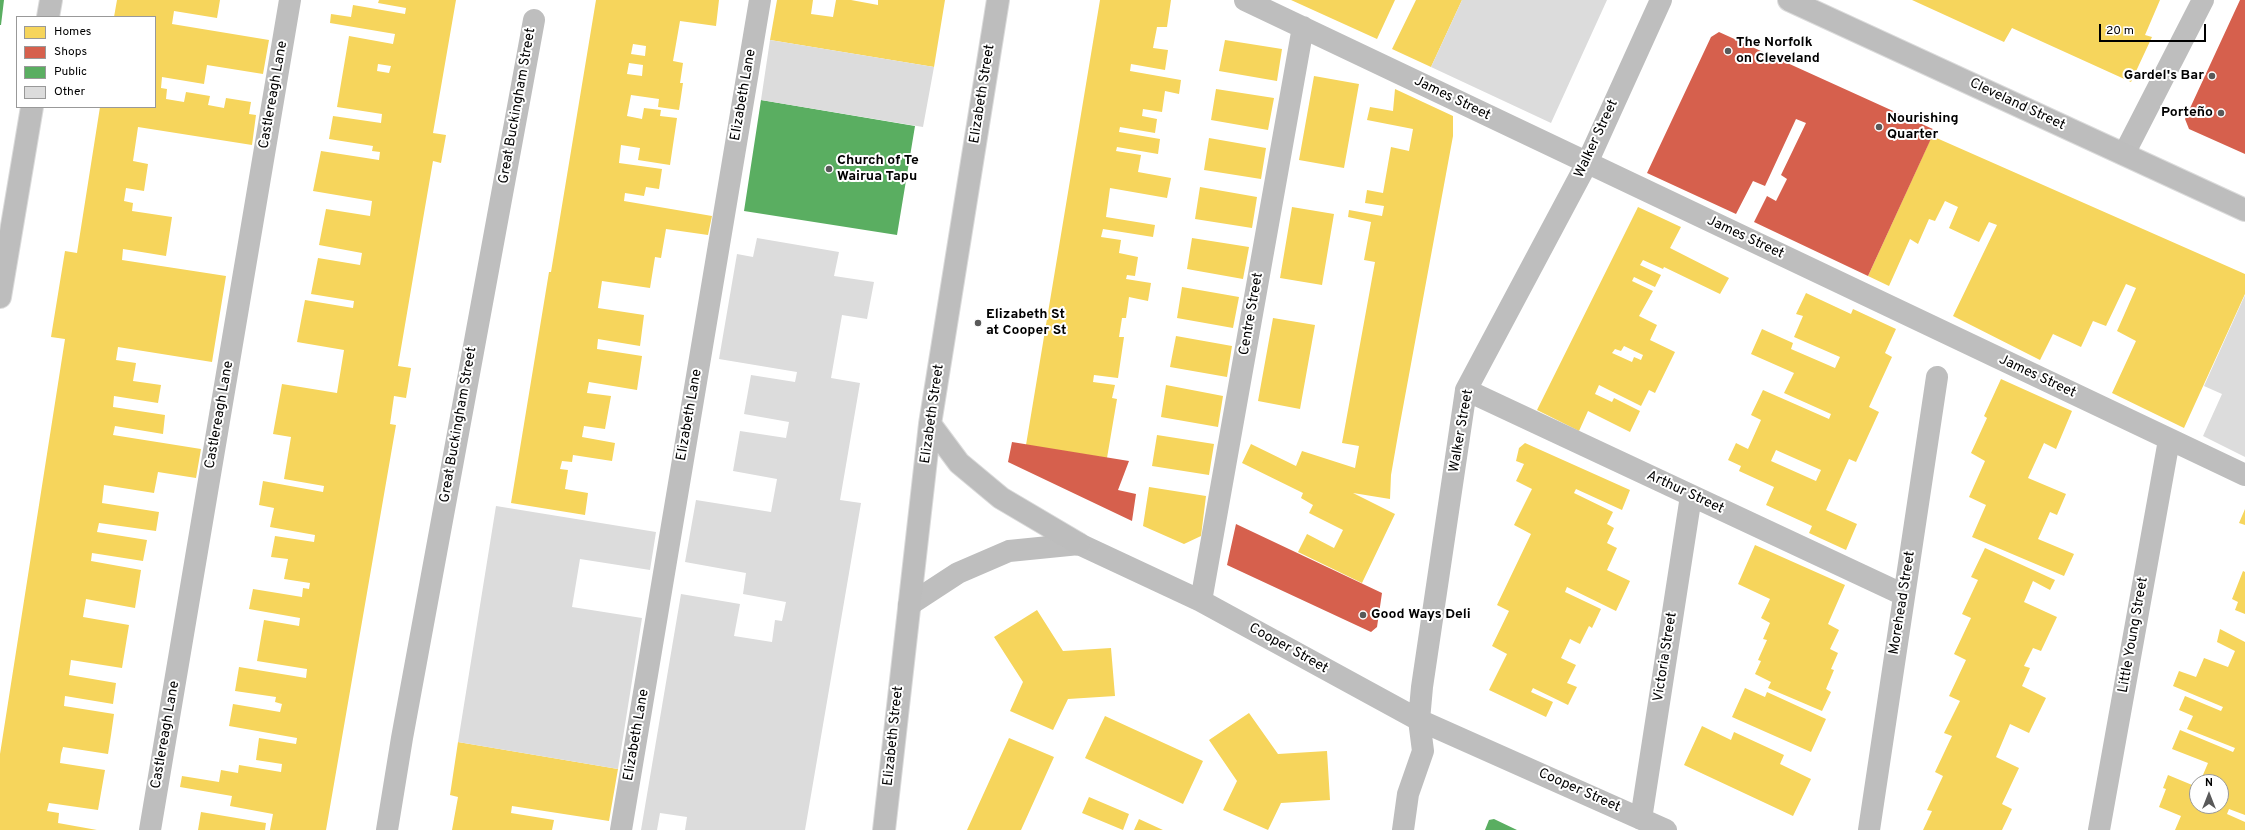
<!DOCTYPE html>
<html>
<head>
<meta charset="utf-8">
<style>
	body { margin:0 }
	#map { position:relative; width:2245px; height:830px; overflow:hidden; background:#fff; font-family:Overpass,sans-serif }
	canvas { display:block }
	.legend { position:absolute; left:16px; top:16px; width:140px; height:92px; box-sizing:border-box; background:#fff; border:1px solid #999; margin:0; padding:5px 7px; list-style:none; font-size:12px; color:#000 }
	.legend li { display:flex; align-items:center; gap:8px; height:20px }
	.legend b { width:20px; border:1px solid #999 }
	.north { position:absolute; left:2189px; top:774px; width:40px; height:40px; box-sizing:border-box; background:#fff; border:1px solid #999; border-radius:50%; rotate:0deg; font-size:11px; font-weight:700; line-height:16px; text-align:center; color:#000 }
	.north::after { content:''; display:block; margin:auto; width:14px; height:18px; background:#595959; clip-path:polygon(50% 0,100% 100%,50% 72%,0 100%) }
	.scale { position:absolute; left:2099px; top:24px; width:107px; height:18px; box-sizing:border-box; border:2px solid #000; border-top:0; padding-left:5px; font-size:12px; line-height:14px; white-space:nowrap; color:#000; -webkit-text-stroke:3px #fff; paint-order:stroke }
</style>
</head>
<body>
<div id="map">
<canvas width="2245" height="830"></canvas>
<ul class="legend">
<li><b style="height:11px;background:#f6d55c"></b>Homes</li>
<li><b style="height:11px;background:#d6604d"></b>Shops</li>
<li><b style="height:11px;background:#5aae61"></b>Public</li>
<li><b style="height:11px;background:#dcdcdc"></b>Other</li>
</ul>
<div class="north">N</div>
<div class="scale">20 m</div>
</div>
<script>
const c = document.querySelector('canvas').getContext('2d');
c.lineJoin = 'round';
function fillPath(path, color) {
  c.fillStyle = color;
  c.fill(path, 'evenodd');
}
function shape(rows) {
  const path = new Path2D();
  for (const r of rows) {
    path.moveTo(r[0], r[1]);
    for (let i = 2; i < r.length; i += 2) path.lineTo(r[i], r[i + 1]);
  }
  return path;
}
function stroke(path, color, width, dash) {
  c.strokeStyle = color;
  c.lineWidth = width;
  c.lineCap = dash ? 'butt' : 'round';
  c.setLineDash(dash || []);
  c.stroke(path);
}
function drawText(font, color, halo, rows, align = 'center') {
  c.font = font + ' Overpass,sans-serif';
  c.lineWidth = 4;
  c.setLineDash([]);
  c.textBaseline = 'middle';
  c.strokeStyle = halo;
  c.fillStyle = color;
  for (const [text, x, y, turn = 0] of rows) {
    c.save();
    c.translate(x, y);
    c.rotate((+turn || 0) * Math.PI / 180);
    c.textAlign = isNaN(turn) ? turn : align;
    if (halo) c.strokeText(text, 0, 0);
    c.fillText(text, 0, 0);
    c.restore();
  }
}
const homes = shape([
	[117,0,220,0,217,18,174,11,172,24,269,40,263,74,207,65,204,84,162,77,161,88,167,89,166,99,184,102,186,92,210,96,208,105,224,108,226,98,251,102,249,114,256,115,252,145,138,127,133,161,148,164,144,191,126,188,124,201,133,203,132,211,172,217,166,256,123,249,122,260,226,276,212,362,118,347,116,360,136,363,133,381,161,385,158,403,114,396,113,407,165,415,163,434,115,426,113,435,201,449,196,478,158,472,154,493,104,485,102,503,159,512,156,531,99,523,97,532,147,540,143,561,92,553,91,561,141,570,135,608,86,599,83,617,129,625,122,668,71,660,69,675,116,683,113,704,65,696,64,706,114,714,111,735,108,754,63,747,61,754,60,763,105,770,98,810,49,803,47,811,59,813,58,823,97,830,0,830,0,754,65,339,51,337,65,251,77,253,100,107,155,107,155,17,114,17],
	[379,0,456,0,433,133,446,135,441,163,433,161,423,219,398,366,411,368,406,398,394,396,390,424,396,425,326,830,270,830,273,814,230,806,232,796,180,787,182,776,219,782,221,770,238,773,239,765,281,772,282,764,256,760,259,738,296,744,297,738,229,726,233,704,280,712,282,704,275,702,276,697,235,691,239,667,306,678,307,669,257,661,264,620,299,626,300,618,249,609,253,589,302,597,303,588,309,589,310,583,284,579,288,559,271,557,275,536,314,542,315,535,270,527,274,508,259,505,263,481,323,492,324,486,284,479,291,437,273,434,282,384,337,393,344,350,297,342,305,300,353,308,354,301,311,294,318,258,360,265,362,253,319,245,326,209,370,216,372,201,313,191,321,151,379,160,380,152,372,151,373,146,329,139,333,116,381,123,382,114,337,107,349,36,393,44,395,34,330,23,331,14,351,17,353,5,405,14,406,8,378,3],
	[378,64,391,66,389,73,377,71],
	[596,0,719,0,716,26,680,21,673,61,683,63,680,83,683,83,679,110,658,107,659,99,631,95,627,116,642,119,644,108,661,110,660,116,677,118,670,165,638,160,640,148,621,145,619,163,662,169,659,189,646,187,644,196,625,193,624,201,712,216,708,235,666,229,661,258,655,257,650,288,602,281,598,308,644,315,640,346,598,339,597,349,642,356,637,390,589,382,587,393,611,396,605,429,584,426,582,437,615,443,612,461,573,455,572,462,562,461,560,469,568,470,565,489,588,493,585,515,511,503,549,272,551,272],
	[633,44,646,46,645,56,631,54],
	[629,63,643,65,642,76,627,74],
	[777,0,813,0,811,14,833,17,836,0,851,0,878,5,878,0,945,0,934,67,770,40],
	[1100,0,1171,0,1167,27,1157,27,1153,48,1168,50,1165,70,1131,64,1130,71,1181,80,1179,94,1165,91,1162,112,1143,109,1142,116,1157,119,1155,133,1120,127,1119,132,1160,139,1158,154,1117,147,1116,151,1141,155,1138,172,1171,178,1167,198,1110,188,1106,217,1155,225,1153,237,1103,229,1101,237,1121,240,1119,253,1138,257,1135,276,1127,275,1126,279,1151,283,1148,301,1129,297,1126,318,1122,318,1119,337,1124,337,1118,378,1094,375,1093,382,1115,385,1112,398,1117,399,1107,458,1026,445],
	[1291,0,1395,0,1377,39],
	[1416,0,1462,0,1431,67,1392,49],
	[1912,0,2160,0,2145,35,2152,37,2131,82,2012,28,2004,42],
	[1225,40,1282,49,1277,81,1219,71],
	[1314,76,1359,84,1344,168,1299,160],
	[1216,89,1274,98,1268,130,1211,120],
	[1395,89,1453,116,1453,136,1399,429,1391,475,1390,499,1353,493,1395,514,1362,583,1298,552,1307,534,1334,548,1343,530,1309,513,1313,505,1301,498,1303,493,1242,463,1251,444,1296,466,1302,451,1355,468,1359,446,1342,443,1375,262,1364,260,1371,222,1348,217,1349,210,1382,216,1384,206,1365,203,1367,190,1383,193,1391,147,1409,151,1413,129,1367,120,1370,107,1393,111],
	[1932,136,2245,274,2245,294,2184,428,2112,393,2136,341,2117,331,2136,288,2126,284,2106,326,2093,321,2081,347,2053,334,2040,360,1953,316,1997,225,1989,222,1979,242,1949,228,1958,207,1945,201,1935,221,1929,219,1918,244,1910,239,1889,286,1868,276],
	[1209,138,1266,148,1261,179,1204,170],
	[1200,187,1257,197,1252,228,1195,219],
	[1292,207,1334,214,1322,285,1280,278],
	[1638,207,1681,227,1670,248,1729,278,1720,294,1664,267,1663,269,1643,260,1640,265,1661,275,1655,287,1634,277,1632,281,1653,291,1639,316,1657,325,1650,340,1675,352,1655,393,1649,390,1641,406,1599,385,1595,394,1612,402,1614,398,1640,411,1630,432,1588,411,1579,431,1537,410],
	[1624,346,1643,355,1641,360,1634,357,1632,362,1612,353,1615,349,1621,351],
	[1192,238,1249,247,1243,279,1187,269],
	[1182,287,1239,297,1233,328,1177,318],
	[1806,293,1851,314,1853,309,1896,329,1885,353,1892,357,1869,407,1879,412,1856,462,1849,459,1826,510,1857,524,1846,550,1809,533,1812,526,1766,505,1774,487,1739,471,1741,466,1728,460,1736,443,1748,449,1761,420,1751,415,1763,390,1829,419,1831,414,1784,393,1794,373,1751,354,1762,329,1793,343,1791,349,1835,368,1840,357,1794,337,1803,316,1796,314],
	[1776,450,1821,470,1816,481,1771,461],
	[1273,318,1315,325,1300,409,1258,401],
	[1176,336,1232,346,1227,377,1170,367],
	[2001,379,2072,411,2056,449,2044,443,2028,478,2066,494,2057,515,2050,512,2038,539,2074,554,2064,576,1972,537,1986,505,1969,497,1985,461,1971,453,1987,418,1984,416],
	[1166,385,1223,396,1218,427,1161,417],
	[1157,435,1214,444,1209,475,1152,466],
	[1525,443,1630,490,1622,510,1576,489,1574,493,1613,512,1607,524,1614,528,1607,543,1617,548,1607,570,1630,581,1616,611,1567,587,1565,592,1601,609,1592,628,1589,626,1580,644,1570,639,1561,658,1576,665,1567,683,1577,687,1568,705,1533,688,1531,692,1553,702,1546,717,1489,690,1507,654,1492,646,1509,611,1497,605,1531,534,1514,525,1532,489,1516,481,1524,464,1516,461,1519,448],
	[1149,487,1206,496,1201,536,1184,544,1143,526],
	[2245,509,2245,525,2239,523],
	[1755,545,1845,585,1828,624,1839,630,1830,649,1838,653,1831,669,1834,670,1826,689,1831,692,1822,711,1768,688,1771,682,1755,674,1761,661,1758,660,1767,640,1763,639,1770,623,1761,618,1770,599,1738,584],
	[1985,548,2055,580,2050,590,2033,581,2024,602,2057,617,2041,651,2033,648,2024,666,2030,668,2022,686,2046,698,2029,733,2010,724,1996,757,2019,768,2002,804,2012,809,2002,830,1923,830,1932,811,1927,810,1943,776,1935,772,1952,736,1944,733,1960,701,1949,696,1966,660,1954,654,1971,618,1962,614,1978,580,1971,577],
	[2243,571,2245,572,2245,614,2235,610,2238,602,2232,599],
	[1037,610,1063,651,1111,648,1115,696,1068,699,1053,730,1010,711,1023,682,994,637],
	[2220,629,2245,642,2245,815,2229,809,2227,814,2245,822,2245,830,2175,830,2181,816,2159,807,2166,789,2163,788,2168,775,2197,787,2197,806,2221,806,2221,782,2200,782,2208,763,2172,749,2180,730,2233,752,2235,748,2187,729,2193,716,2179,710,2185,696,2221,711,2223,707,2173,686,2179,671,2196,677,2204,658,2228,667,2235,651,2217,642],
	[1745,688,1765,697,1767,692,1826,719,1811,752,1732,717],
	[1249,713,1278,754,1327,751,1330,800,1281,803,1268,830,1223,810,1237,781,1209,740],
	[1105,716,1203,761,1183,804,1085,758],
	[1702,726,1731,740,1734,732,1784,755,1780,764,1811,779,1793,816,1684,765],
	[1009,738,1054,757,1021,830,967,830],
	[458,742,618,769,609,821,512,806,511,813,554,820,552,830,452,830,458,797,450,795],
	[1089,797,1129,814,1123,830,1082,813],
	[201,812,266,823,265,830,198,830],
	[1139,819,1163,830,1134,830]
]);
const shops = shape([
	[2240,0,2245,0,2245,154,2189,129,2185,119],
	[1719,32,1935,130,1868,276,1754,222,1767,196,1776,201,1787,179,1781,175,1806,123,1796,119,1765,186,1753,181,1736,214,1647,173,1711,37],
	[1012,442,1129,461,1118,490,1136,494,1132,521,1008,462],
	[1236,524,1382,593,1377,627,1371,632,1227,565]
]);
const public = shape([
	[0,0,4,0,1,25,0,25],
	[761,100,915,126,897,235,744,211],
	[1494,819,1517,830,1485,830,1489,820]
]);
const building = shape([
	[1462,0,1607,0,1551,123,1431,67],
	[770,40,934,67,923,127,761,100],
	[757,238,839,252,834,276,874,282,867,319,842,315,831,378,860,383,840,500,861,503,805,830,685,830,687,817,660,813,657,830,641,830,681,594,740,604,734,636,772,642,775,620,782,621,786,602,743,594,746,573,685,562,696,500,771,512,777,479,733,471,740,431,786,438,789,422,744,414,751,375,795,382,797,372,719,359,737,254,753,257],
	[2245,295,2245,457,2203,436,2222,394,2204,386],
	[496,506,656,532,650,570,580,559,572,607,642,618,618,769,458,742]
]);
const minor = shape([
	[1245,0,2245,475],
	[2124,154,2203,0],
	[1466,390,1904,595],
	[1201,601,1303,27],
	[909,605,958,573,1009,551,1079,544,1201,601,1419,720,1666,830],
	[1641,819,1691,496],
	[150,830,290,0],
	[387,830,402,738,534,20],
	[621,830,760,0],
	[1403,830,1408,794,1423,751,1419,720,1422,687,1466,390,1587,163,1661,0],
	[1869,830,1937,377],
	[2099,830,2169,440]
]);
const major = shape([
	[1789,0,2245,210],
	[48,17,51,0],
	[0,297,32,107],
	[930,424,959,463,1001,498,1079,544],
	[884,830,930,424,998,0]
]);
const markers = [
	[1728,51,4,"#595959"],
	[2212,76,4,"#595959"],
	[2221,113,4,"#595959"],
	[1879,127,4,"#595959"],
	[829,169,4,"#595959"],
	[978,323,4,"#595959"],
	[1363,615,4,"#595959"]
];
const poiNames = [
	["The Norfolk",1736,43],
	["on Cleveland",1736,59],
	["Gardel's Bar",2204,76,"right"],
	["Porteño",2213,113,"right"],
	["Nourishing",1887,119],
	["Quarter",1887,135],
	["Church of Te",837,161],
	["Wairua Tapu",837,177],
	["Elizabeth St",986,315],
	["at Cooper St",986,331],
	["Good Ways Deli",1371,615]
];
const streetNames = [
	["Elizabeth Street",983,94,-81],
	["Castlereagh Lane",274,95,-80],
	["Elizabeth Lane",744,95,-80],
	["James Street",1452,99,26],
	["Cleveland Street",2017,105,25],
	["Great Buckingham Street",518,106,-80],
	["Walker Street",1597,139,-65],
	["James Street",1745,238,25],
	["Centre Street",1252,314,-80],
	["James Street",2037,377,25],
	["Elizabeth Street",933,414,-82],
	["Castlereagh Lane",220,415,-80],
	["Elizabeth Lane",690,415,-80],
	["Great Buckingham Street",459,425,-80],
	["Walker Street",1462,431,-80],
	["Arthur Street",1685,493,25],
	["Morehead Street",1903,603,-81],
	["Little Young Street",2134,635,-80],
	["Cooper Street",1288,649,29],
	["Victoria Street",1666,657,-81],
	["Castlereagh Lane",166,735,-80],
	["Elizabeth Lane",637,735,-80],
	["Elizabeth Street",894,736,-84],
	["Cooper Street",1579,791,24]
];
fillPath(homes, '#f6d55c');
fillPath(shops, '#d6604d');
fillPath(public, '#5aae61');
fillPath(building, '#dcdcdc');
stroke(major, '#dbdbdb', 24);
stroke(minor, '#bebebe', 22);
stroke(major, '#bdbdbd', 22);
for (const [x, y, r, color] of markers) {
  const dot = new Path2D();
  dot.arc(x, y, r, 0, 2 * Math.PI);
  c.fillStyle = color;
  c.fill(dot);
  stroke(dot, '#fff', 1.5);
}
drawText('bold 14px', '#000', '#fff', poiNames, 'left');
drawText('14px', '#000', '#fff', streetNames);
</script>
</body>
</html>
